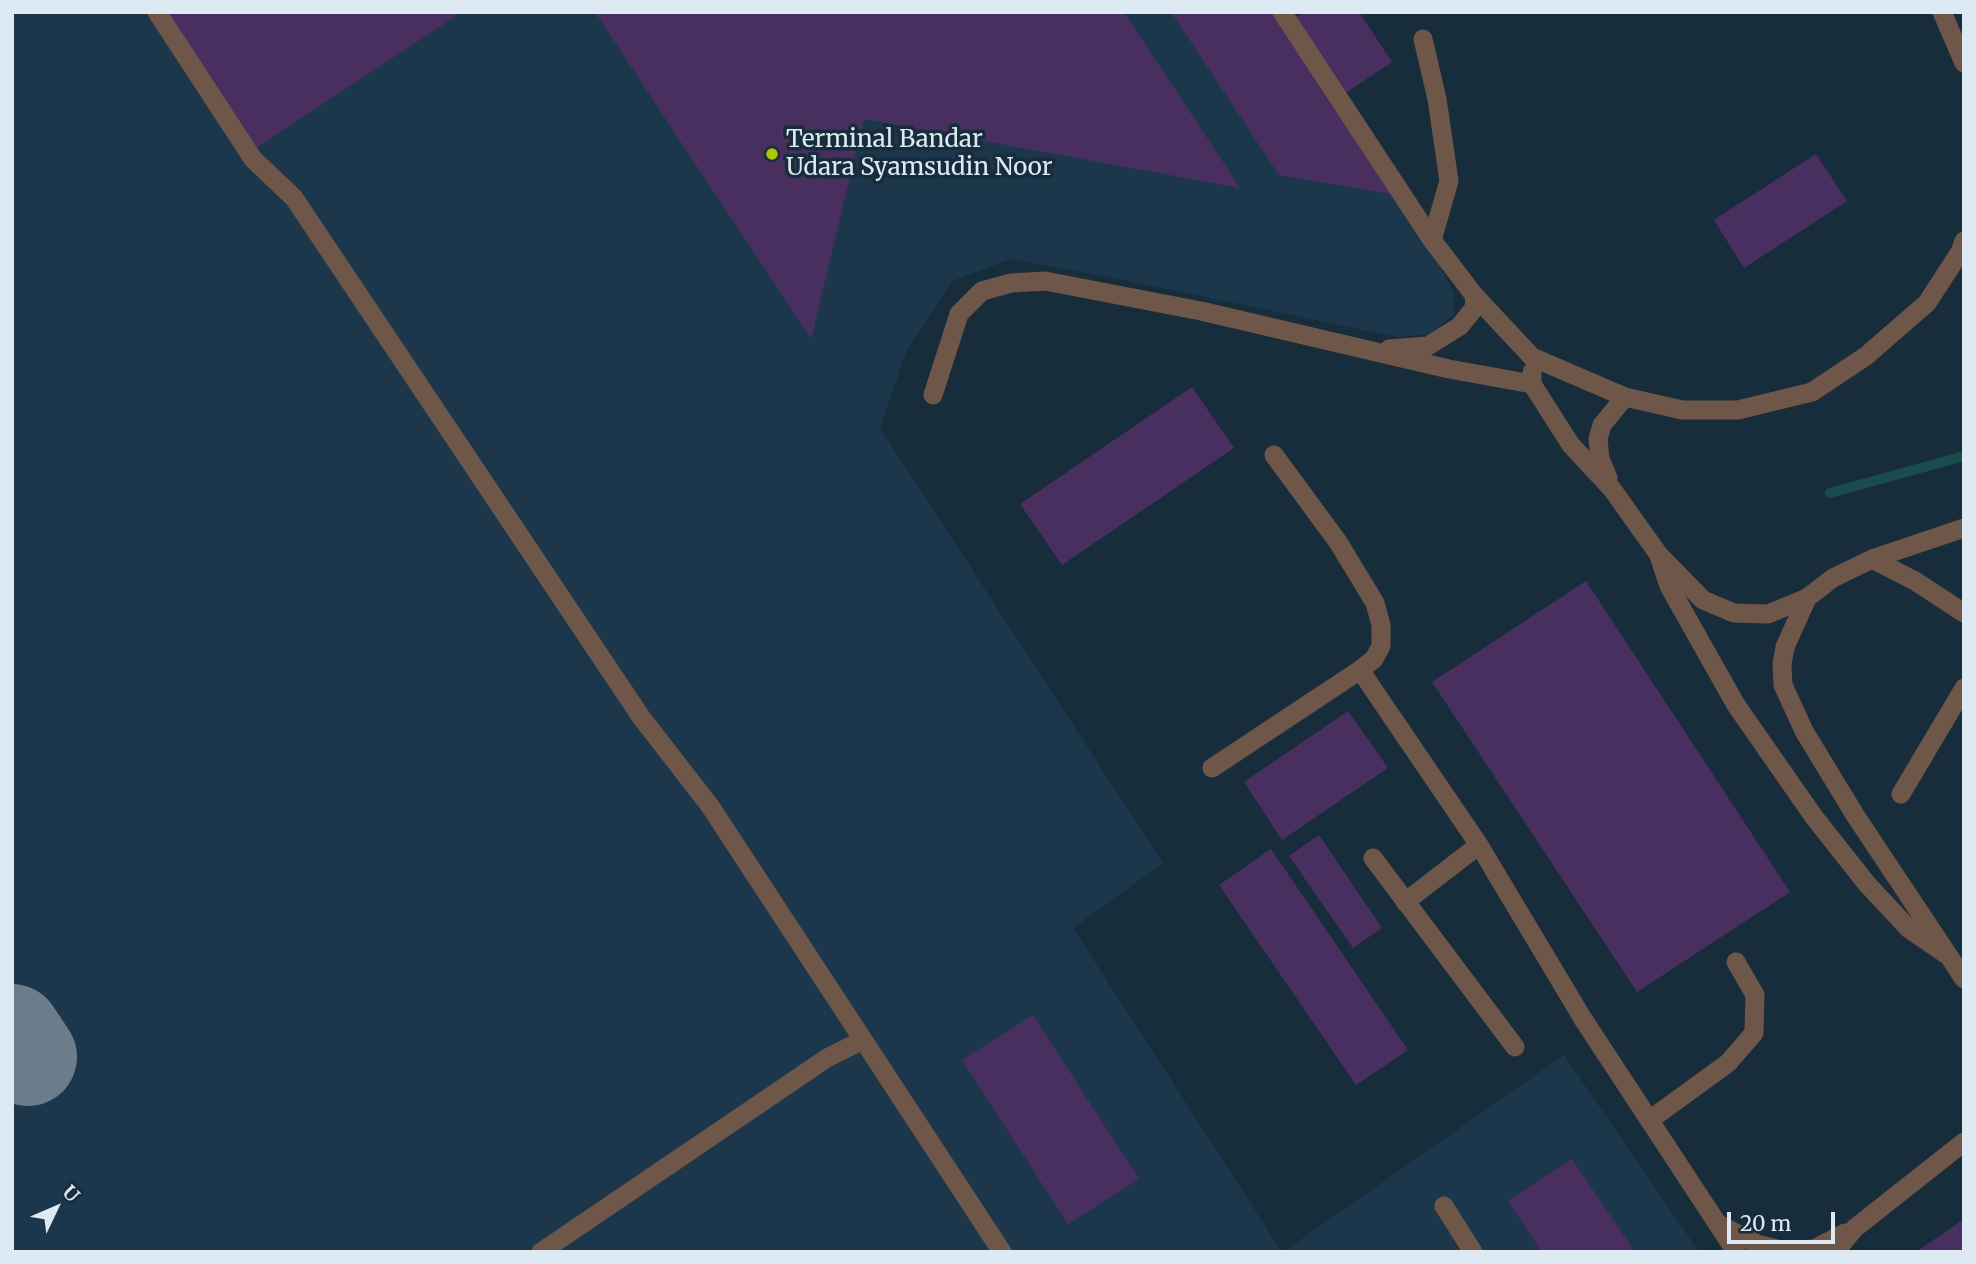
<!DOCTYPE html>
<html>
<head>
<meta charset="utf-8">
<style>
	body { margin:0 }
	#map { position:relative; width:1976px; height:1264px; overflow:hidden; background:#182d3c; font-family:Merriweather,serif }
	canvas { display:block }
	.frame { position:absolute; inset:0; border:14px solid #ddeaf4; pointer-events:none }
	.north { position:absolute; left:21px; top:1173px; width:70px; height:70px; -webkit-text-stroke:5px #182d3c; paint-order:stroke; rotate:46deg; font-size:19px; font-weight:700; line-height:28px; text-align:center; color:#ddeaf4 }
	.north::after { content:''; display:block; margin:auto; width:24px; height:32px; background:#ddeaf4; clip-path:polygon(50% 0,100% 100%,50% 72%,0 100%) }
	.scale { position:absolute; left:1727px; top:1212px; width:108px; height:32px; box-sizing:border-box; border:4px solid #ddeaf4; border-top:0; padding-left:9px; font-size:21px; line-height:24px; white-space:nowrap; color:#ddeaf4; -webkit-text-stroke:5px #182d3c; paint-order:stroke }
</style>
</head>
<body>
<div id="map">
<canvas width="1976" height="1264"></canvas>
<div class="frame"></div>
<div class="north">U</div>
<div class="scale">20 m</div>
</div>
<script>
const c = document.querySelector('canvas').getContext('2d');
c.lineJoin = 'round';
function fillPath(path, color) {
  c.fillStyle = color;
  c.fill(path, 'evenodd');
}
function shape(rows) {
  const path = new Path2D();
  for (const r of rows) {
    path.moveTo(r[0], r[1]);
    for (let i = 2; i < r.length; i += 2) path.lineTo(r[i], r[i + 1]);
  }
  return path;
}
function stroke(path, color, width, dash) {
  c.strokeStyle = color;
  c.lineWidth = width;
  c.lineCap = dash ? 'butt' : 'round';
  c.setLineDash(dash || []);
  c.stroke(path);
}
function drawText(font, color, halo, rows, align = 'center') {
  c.font = font + ' Merriweather,serif';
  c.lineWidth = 7;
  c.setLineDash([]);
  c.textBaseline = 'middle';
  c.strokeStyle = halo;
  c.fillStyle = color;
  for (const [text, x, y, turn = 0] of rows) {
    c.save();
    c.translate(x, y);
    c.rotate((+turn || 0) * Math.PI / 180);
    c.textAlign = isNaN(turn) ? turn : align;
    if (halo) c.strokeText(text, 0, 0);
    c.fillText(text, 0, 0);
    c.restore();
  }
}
const built = shape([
	[12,12,1281,12,1402,196,1454,293,1454,314,1430,334,1397,337,1115,278,1011,259,952,281,907,350,880,428,1163,863,1073,928,1282,1252,12,1252],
	[1564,1055,1699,1252,1283,1252]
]);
const stream = shape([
	[1830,493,1964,456]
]);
const taxiway = shape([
	[12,1033,28,1057]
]);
const building = shape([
	[166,12,462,12,256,148],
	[595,12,1124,12,1240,188,864,119,811,339],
	[1171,12,1281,12,1288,23,1304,12,1359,12,1392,62,1338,98,1402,196,1279,175],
	[1816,154,1847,201,1744,268,1714,220],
	[1192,387,1234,448,1062,565,1020,504],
	[1586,581,1790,892,1637,992,1432,682],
	[1348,711,1388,768,1282,840,1244,782],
	[1319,835,1382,928,1353,948,1289,856],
	[1271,849,1408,1050,1356,1085,1219,885],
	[1033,1015,1139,1179,1068,1224,962,1060],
	[1572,1159,1635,1252,1542,1252,1508,1201],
	[1964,1219,1964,1252,1916,1252]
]);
const lane = shape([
	[157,12,253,159,294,198,641,717,710,806,1002,1252],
	[1282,12,1432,240,1474,295,1532,357,1625,397,1682,410,1738,410,1812,392,1866,356,1927,303,1960,252,1964,241],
	[1942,12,1964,63],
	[1423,39,1437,99,1449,181,1432,240],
	[1389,349,1428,346,1460,326,1475,307,1474,295],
	[1532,372,1532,384,1571,445,1612,489,1659,555,1703,600,1734,613,1768,614,1807,598,1833,578,1872,559,1915,581,1964,613],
	[933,395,959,314,982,291,1011,283,1045,281,1201,311,1449,369,1532,384],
	[1274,455,1338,542,1375,603,1381,625,1381,646,1374,659,1360,670],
	[1608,478,1600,459,1598,439,1602,425,1625,397],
	[1660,559,1669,586,1736,705,1814,817,1867,884,1909,929,1947,955],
	[1872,559,1964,528],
	[1807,598,1785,647,1782,664,1783,685,1804,731,1855,815,1964,979],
	[1212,768,1360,670,1479,845,1583,1019,1736,1252],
	[1901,794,1964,688],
	[1373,858,1515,1047],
	[1405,902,1479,845],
	[1651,1119,1728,1063,1754,1033,1755,995,1736,962],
	[1444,1206,1473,1252],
	[1720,1225,1757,1244,1785,1251,1814,1249,1845,1233],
	[541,1252,827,1058,863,1040],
	[1835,1252,1855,1228,1964,1142]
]);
const markers = [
	[772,154,7,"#afc506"]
];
const poiNames = [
	["Terminal Bandar",786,140],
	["Udara Syamsudin Noor",786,168]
];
fillPath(built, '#1c374b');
stroke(stream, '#1a4b4e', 10);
stroke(taxiway, '#6b7c8a', 98);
fillPath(building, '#492f60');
stroke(lane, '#6e5748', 19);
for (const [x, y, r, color] of markers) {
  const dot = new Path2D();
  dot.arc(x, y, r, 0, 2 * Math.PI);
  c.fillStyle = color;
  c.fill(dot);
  stroke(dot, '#182d3c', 2.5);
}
drawText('24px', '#ddeaf4', '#182d3c', poiNames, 'left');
</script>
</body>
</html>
